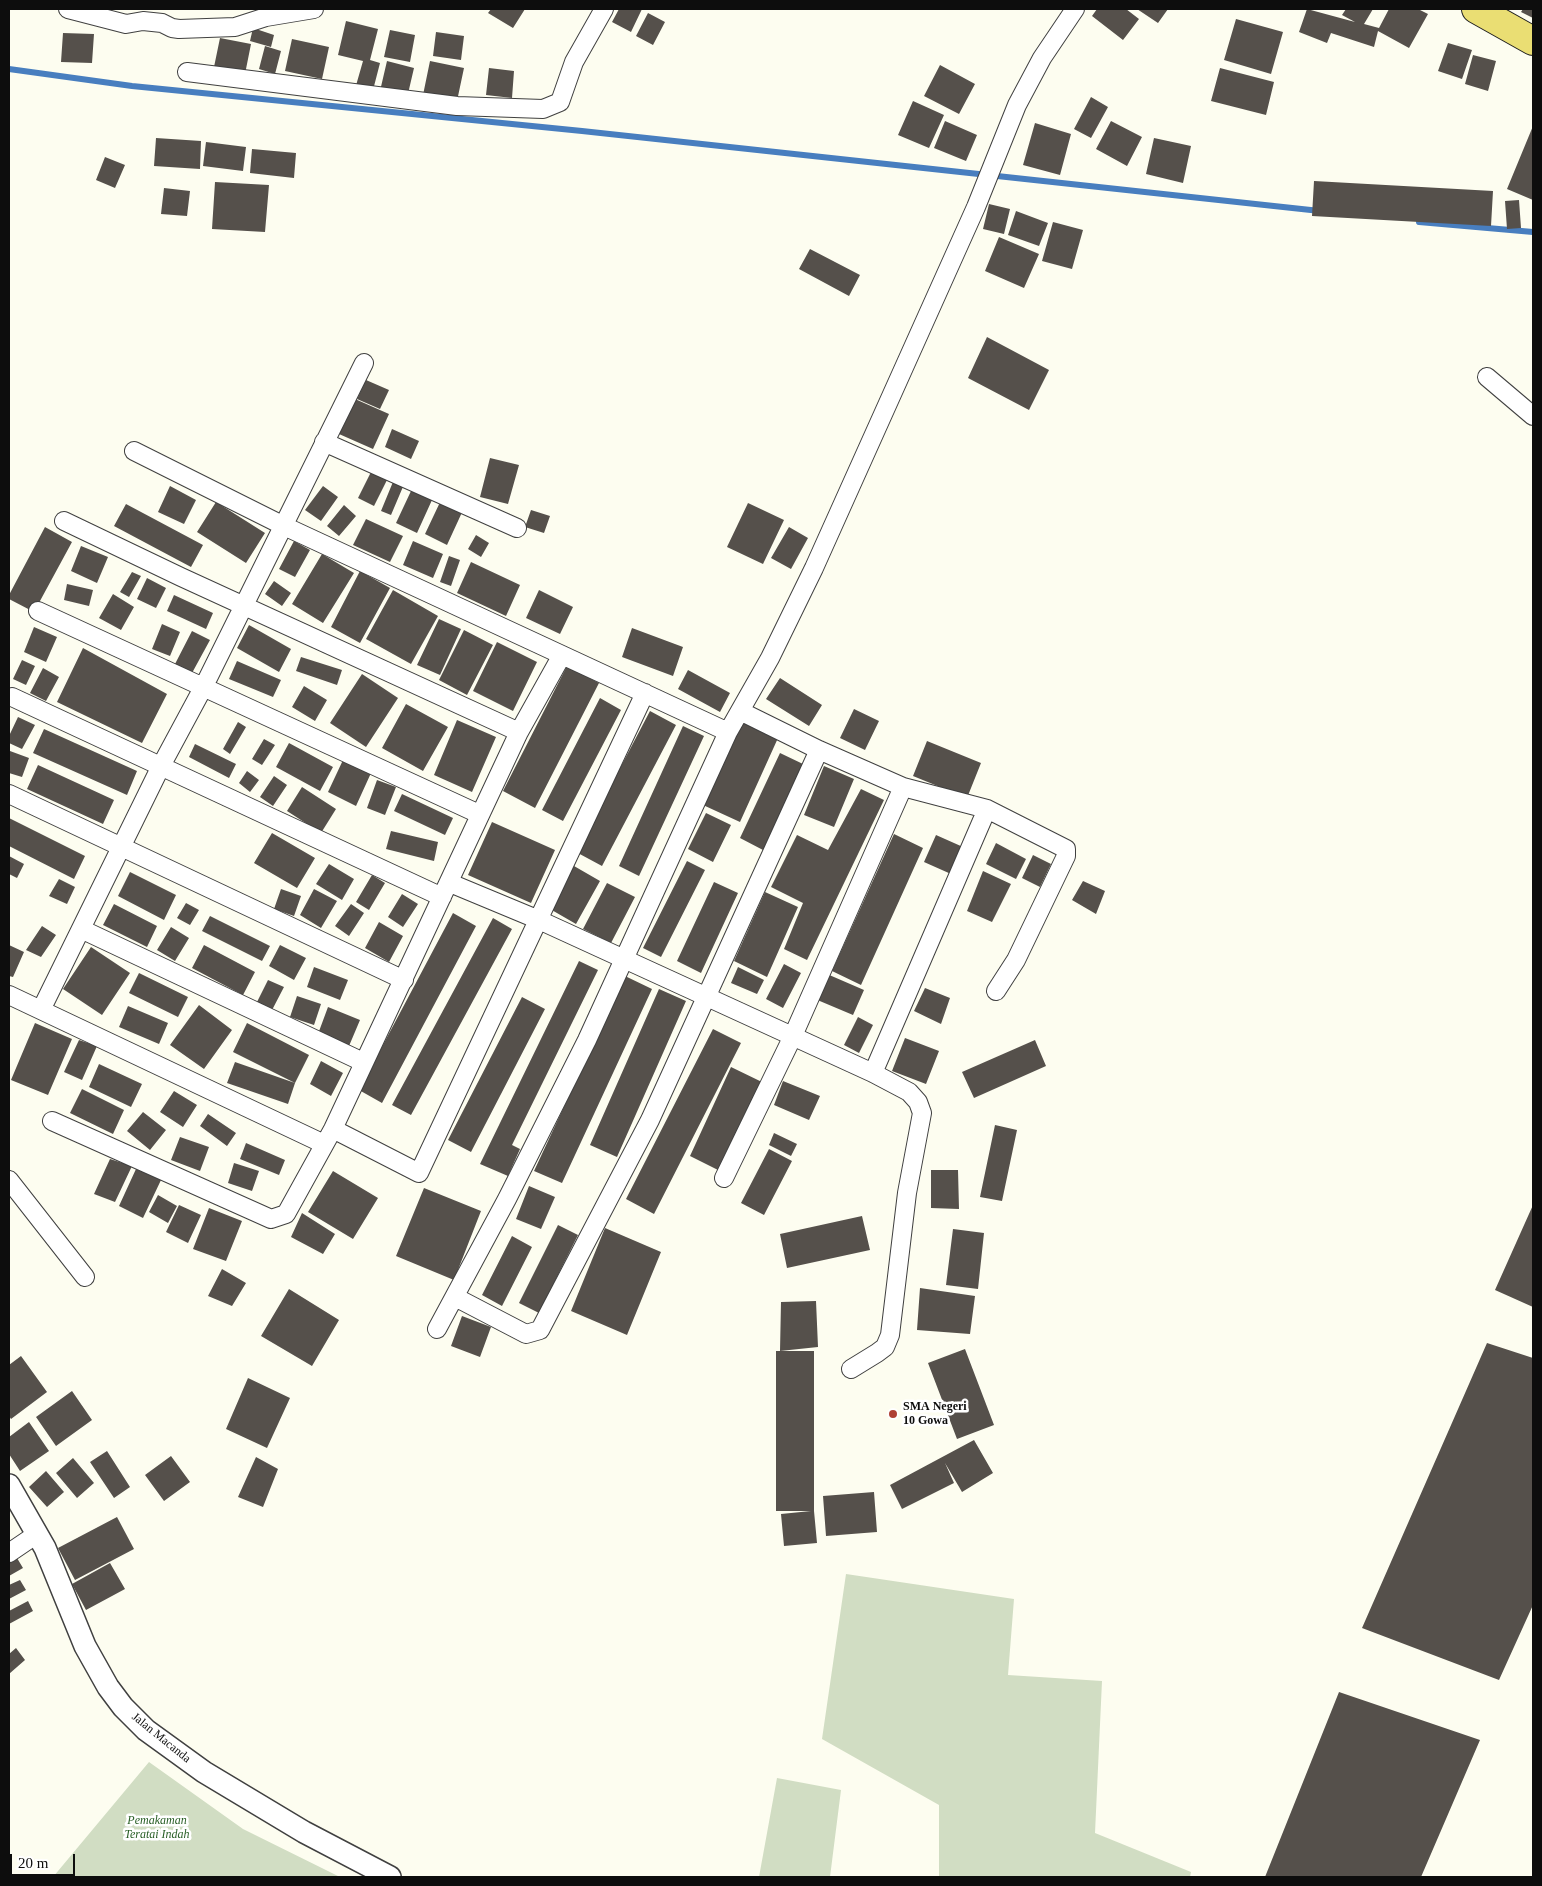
<!DOCTYPE html>
<html>
<head>
<meta charset="utf-8">
<style>
	body { margin:0 }
	#map { position:relative; width:1542px; height:1886px; overflow:hidden; background:#fdfdf0; font-family:"Times New Roman",serif }
	canvas { display:block }
	.frame { position:absolute; inset:0; border:10px solid #0d0d0d; pointer-events:none }
	.scale { position:absolute; left:10px; top:1854px; width:65px; height:22px; box-sizing:border-box; border:2px solid #0d0d0d; border-top:0; padding-left:6px; font-size:15px; line-height:18px; white-space:nowrap; color:#0d0d0d; -webkit-text-stroke:4px #fff; paint-order:stroke }
</style>
</head>
<body>
<div id="map">
<canvas width="1542" height="1886"></canvas>
<div class="frame"></div>
<div class="scale">20 m</div>
</div>
<script>
const c = document.querySelector('canvas').getContext('2d');
c.lineJoin = 'round';
function fillPath(path, color) {
  c.fillStyle = color;
  c.fill(path, 'evenodd');
}
function shape(rows) {
  const path = new Path2D();
  for (const r of rows) {
    path.moveTo(r[0], r[1]);
    for (let i = 2; i < r.length; i += 2) path.lineTo(r[i], r[i + 1]);
  }
  return path;
}
function stroke(path, color, width, dash) {
  c.strokeStyle = color;
  c.lineWidth = width;
  c.lineCap = dash ? 'butt' : 'round';
  c.setLineDash(dash || []);
  c.stroke(path);
}
function drawText(font, color, halo, rows, align = 'center') {
  c.font = font + ' "Times New Roman",serif';
  c.lineWidth = 5;
  c.setLineDash([]);
  c.textBaseline = 'middle';
  c.strokeStyle = halo;
  c.fillStyle = color;
  for (const [text, x, y, turn = 0] of rows) {
    c.save();
    c.translate(x, y);
    c.rotate((+turn || 0) * Math.PI / 180);
    c.textAlign = isNaN(turn) ? turn : align;
    if (halo) c.strokeText(text, 0, 0);
    c.fillText(text, 0, 0);
    c.restore();
  }
}
const cemetery = shape([
	[846,1574,1014,1599,1008,1675,1102,1681,1095,1833,1191,1872,1190,1877,939,1877,939,1805,822,1739],
	[149,1762,243,1829,340,1877,53,1877],
	[777,1778,841,1790,830,1877,759,1877]
]);
const stream = shape([
	[9,69,132,86,582,131,1320,211],
	[1419,222,1533,232]
]);
const building = shape([
	[491,9,525,9,513,28,488,13],
	[619,9,642,9,631,32,612,22],
	[1097,9,1126,9,1139,19,1123,40,1092,16],
	[1137,9,1168,9,1158,23],
	[1307,9,1355,22,1342,15,1346,9,1373,9,1364,24,1379,28,1389,9,1418,9,1428,14,1409,48,1378,31,1374,47,1331,33,1327,43,1299,32],
	[1523,9,1533,9,1533,18,1521,12],
	[648,13,665,22,653,45,636,36],
	[1236,19,1283,32,1271,74,1224,60],
	[346,21,378,29,370,60,380,63,372,94,355,89,363,61,338,55],
	[253,28,274,35,271,47,250,41],
	[390,30,415,35,410,62,384,57],
	[436,32,464,36,461,60,433,56],
	[63,33,94,34,92,63,61,62],
	[220,38,251,44,245,74,214,67],
	[292,39,329,47,322,79,285,71],
	[1448,43,1472,50,1462,79,1438,71],
	[265,46,281,51,275,74,259,69],
	[1473,55,1496,61,1488,91,1465,84],
	[387,61,414,68,407,98,380,91],
	[430,61,464,68,457,101,423,95],
	[940,65,975,84,959,114,924,96],
	[489,68,514,71,512,98,486,95],
	[1220,68,1274,82,1266,115,1211,101],
	[1091,97,1108,107,1091,138,1074,129],
	[913,101,944,115,929,148,898,135],
	[945,121,977,135,966,161,934,148],
	[1111,121,1142,137,1127,166,1096,149],
	[1035,123,1071,134,1060,175,1023,165],
	[1533,126,1533,200,1507,189],
	[156,138,201,141,200,169,154,166],
	[1154,138,1191,146,1183,183,1146,174],
	[206,142,246,147,243,171,203,166],
	[252,149,296,153,294,178,250,173],
	[105,157,125,165,115,188,96,180],
	[1314,181,1493,191,1491,226,1312,216],
	[215,182,269,185,265,232,212,229],
	[164,188,190,191,187,216,161,214],
	[1519,200,1521,228,1507,229,1505,201],
	[989,204,1010,209,1004,234,983,229],
	[1016,211,1048,223,1039,246,1008,235],
	[1053,222,1083,230,1072,269,1042,261],
	[999,237,1039,254,1024,288,985,271],
	[810,249,860,275,849,296,799,269],
	[987,337,1049,370,1029,410,968,378],
	[366,380,389,390,380,409,357,399],
	[355,399,389,414,373,449,339,434],
	[392,429,419,441,411,459,385,447],
	[490,458,519,465,508,504,480,497],
	[373,468,389,476,374,506,358,498],
	[395,477,405,482,391,515,381,511],
	[170,486,196,500,184,524,158,512],
	[323,486,338,497,321,521,305,510],
	[411,491,432,500,417,533,396,523],
	[442,498,464,508,447,545,425,534],
	[216,502,265,533,246,563,197,532],
	[748,503,784,520,763,564,727,547],
	[126,504,203,545,191,567,114,526],
	[344,505,356,516,339,536,327,526],
	[531,510,550,516,544,533,525,527],
	[366,519,403,536,390,562,353,545],
	[45,527,72,542,34,612,9,599,9,595],
	[789,527,808,538,791,569,771,558],
	[476,535,489,543,481,557,468,549],
	[294,541,310,550,295,577,279,569],
	[413,541,443,554,433,578,403,565],
	[81,546,108,557,97,583,71,571],
	[322,554,354,573,323,623,292,604],
	[449,556,460,560,451,586,440,582],
	[471,562,520,585,506,616,457,593],
	[360,571,390,588,360,643,331,627],
	[132,572,141,576,129,597,120,592],
	[147,578,166,588,156,608,137,599],
	[274,581,291,593,282,606,265,594],
	[67,584,93,590,89,606,64,600],
	[393,590,438,616,411,664,366,639],
	[539,590,573,607,560,634,526,618],
	[113,594,134,607,121,630,99,618],
	[174,595,213,613,206,629,167,611],
	[439,619,461,629,440,675,417,665],
	[162,624,180,632,170,656,152,649],
	[249,625,291,649,279,672,237,648],
	[34,627,57,637,46,662,24,652],
	[632,628,683,647,673,676,622,657],
	[464,630,493,645,467,695,439,680],
	[192,631,210,640,192,673,175,664],
	[497,642,537,662,513,711,473,691],
	[83,648,167,694,142,743,57,702],
	[301,657,342,670,337,685,296,671],
	[22,660,35,666,26,685,13,679],
	[237,661,281,680,273,697,229,679],
	[567,666,599,683,535,808,503,791],
	[43,668,59,677,46,701,30,693],
	[688,670,730,693,720,712,678,689],
	[362,674,398,698,366,747,330,723],
	[780,678,822,705,809,726,766,699],
	[304,686,327,700,315,721,292,707],
	[600,698,621,710,563,821,542,810],
	[406,704,448,727,423,771,382,748],
	[854,709,879,721,865,750,840,738],
	[650,711,676,725,602,866,576,852],
	[18,717,35,725,22,749,9,743,9,736],
	[457,720,496,737,472,792,434,775],
	[741,721,778,738,740,822,703,805],
	[238,722,246,727,230,754,223,749],
	[683,726,704,736,639,876,619,866],
	[44,729,137,771,127,795,33,753],
	[264,739,275,745,262,765,252,759],
	[927,741,981,763,967,798,913,776],
	[289,743,333,767,320,791,276,767],
	[195,744,236,764,229,778,189,757],
	[10,751,29,758,22,777,9,773],
	[780,753,803,764,763,850,740,838],
	[343,760,371,773,356,806,328,792],
	[38,765,114,800,103,824,27,789],
	[824,766,854,779,834,827,804,815],
	[247,771,259,780,250,792,239,783],
	[274,776,287,785,273,806,260,797],
	[377,780,396,787,385,815,367,808],
	[302,787,336,809,321,833,287,811],
	[861,789,884,800,807,960,784,949,803,903,771,887,797,835,828,850],
	[402,794,453,818,445,835,394,811],
	[706,813,731,825,713,862,688,849],
	[9,818,85,856,74,879,9,846],
	[492,822,555,850,531,903,468,875],
	[391,831,438,842,434,861,386,849],
	[272,833,315,858,297,888,254,863],
	[894,834,923,848,861,985,832,971],
	[936,835,963,847,951,874,924,862],
	[996,843,1026,859,1016,879,986,864],
	[1033,855,1051,864,1040,887,1022,878],
	[9,856,24,864,17,878,9,874],
	[687,861,705,870,661,957,643,948],
	[329,864,354,879,342,900,316,884],
	[574,866,600,881,576,924,550,909],
	[983,871,1011,884,992,922,967,911],
	[130,872,176,895,164,920,118,896],
	[372,875,385,883,369,910,356,902],
	[59,879,75,887,67,904,49,896],
	[1083,881,1105,891,1096,914,1072,900],
	[714,882,738,893,701,973,677,961],
	[607,883,635,897,611,943,583,929],
	[281,889,301,896,294,916,274,909],
	[314,889,337,901,321,928,300,915],
	[765,892,798,907,767,977,734,961],
	[402,894,418,904,403,927,388,917],
	[186,903,199,910,190,925,177,918],
	[114,904,157,926,147,947,103,925],
	[351,904,364,913,349,936,335,926],
	[453,913,476,926,382,1103,359,1090],
	[210,916,270,946,262,961,202,931],
	[493,918,512,929,411,1115,392,1105],
	[379,922,403,936,389,962,365,948],
	[42,926,56,935,41,957,26,950],
	[171,927,189,938,175,961,157,950],
	[9,945,24,952,13,977,9,976],
	[204,945,255,972,243,995,192,968],
	[280,945,306,958,294,980,269,966],
	[91,947,130,973,102,1015,63,989],
	[579,961,598,970,512,1145,520,1149,508,1176,480,1164],
	[784,964,801,973,783,1008,766,999],
	[314,967,348,980,340,1000,307,987],
	[738,967,764,980,757,994,731,983],
	[139,973,188,997,178,1017,129,993],
	[827,974,864,990,853,1015,815,999],
	[625,976,652,989,562,1183,534,1171],
	[268,980,284,987,271,1012,256,1004],
	[925,988,950,998,941,1024,914,1011],
	[659,989,686,1001,617,1157,590,1145],
	[297,996,321,1004,314,1025,290,1017],
	[522,997,545,1009,471,1152,448,1140],
	[199,1005,232,1030,204,1069,170,1045],
	[128,1006,168,1023,159,1044,119,1027],
	[328,1007,360,1020,349,1046,318,1034],
	[858,1017,873,1025,859,1053,844,1045],
	[35,1023,72,1039,48,1095,11,1080],
	[247,1023,309,1055,295,1083,233,1052],
	[713,1029,741,1043,654,1214,626,1199],
	[905,1038,939,1051,926,1084,892,1071],
	[79,1040,97,1046,82,1080,64,1072],
	[1035,1040,1046,1066,974,1098,962,1072],
	[321,1061,343,1073,331,1096,310,1084],
	[235,1062,295,1083,288,1104,227,1083],
	[99,1064,142,1084,131,1107,89,1087],
	[731,1067,764,1083,722,1172,690,1156],
	[783,1081,820,1096,809,1120,774,1105],
	[82,1089,124,1110,113,1134,70,1113],
	[174,1091,197,1105,183,1127,160,1112],
	[143,1112,166,1130,150,1150,127,1131],
	[208,1114,236,1133,227,1146,200,1126],
	[995,1125,1017,1130,1002,1201,980,1197],
	[774,1133,797,1144,791,1156,769,1145],
	[180,1137,209,1147,200,1171,171,1160],
	[246,1143,285,1160,279,1175,240,1159],
	[769,1149,792,1161,764,1215,741,1203],
	[110,1159,132,1166,115,1202,94,1194],
	[234,1163,259,1171,252,1191,228,1183],
	[136,1169,161,1180,143,1218,119,1206],
	[931,1170,958,1170,959,1209,931,1208],
	[333,1171,378,1198,353,1239,308,1212],
	[529,1186,555,1197,541,1229,516,1219],
	[424,1188,481,1211,454,1280,396,1256],
	[158,1195,177,1206,168,1223,149,1212],
	[179,1205,201,1215,188,1243,166,1232],
	[1533,1205,1533,1307,1495,1290],
	[209,1208,242,1221,226,1261,193,1249],
	[302,1213,335,1234,323,1254,291,1237],
	[862,1216,870,1250,787,1268,780,1234],
	[558,1225,578,1235,539,1313,519,1303],
	[605,1228,661,1252,627,1335,571,1311],
	[953,1229,984,1233,978,1289,946,1285],
	[512,1236,532,1247,502,1306,482,1295],
	[222,1269,246,1283,232,1306,208,1296],
	[920,1288,975,1296,970,1334,917,1330],
	[289,1289,339,1320,312,1366,261,1336],
	[816,1301,818,1347,780,1351,781,1302],
	[462,1316,491,1327,480,1357,451,1346],
	[1487,1343,1533,1358,1533,1605,1499,1680,1362,1628],
	[965,1349,994,1425,957,1439,928,1363],
	[776,1351,814,1351,814,1511,817,1543,784,1546,781,1514,811,1511,776,1511],
	[21,1356,47,1392,11,1419,9,1416,9,1365],
	[248,1378,290,1398,267,1448,226,1429],
	[72,1391,92,1420,56,1446,36,1417],
	[29,1422,49,1451,20,1471,9,1454,9,1437],
	[974,1440,993,1473,962,1492,945,1463,954,1483,902,1509,890,1485],
	[107,1451,130,1487,114,1498,90,1462],
	[171,1456,190,1482,164,1501,145,1475],
	[256,1457,278,1469,263,1507,238,1497],
	[73,1458,94,1483,77,1498,56,1473],
	[46,1471,64,1492,47,1507,29,1487],
	[874,1492,877,1532,826,1536,823,1496],
	[117,1517,134,1549,75,1580,58,1548],
	[17,1558,23,1568,9,1576,9,1562],
	[110,1563,125,1589,86,1610,72,1584],
	[20,1580,26,1590,9,1599,9,1585],
	[28,1601,33,1611,9,1624,9,1611],
	[16,1648,25,1660,9,1674,9,1654],
	[1339,1692,1480,1740,1421,1877,1265,1877]
]);
const minor = shape([
	[68,9,126,24,143,21,162,23,172,28,179,29,235,27,266,17,314,9],
	[187,72,457,106,543,109,560,102,574,62,604,9],
	[1487,377,1533,416],
	[324,442,517,528],
	[134,451,284,526,728,732,770,658,814,568,976,207,1017,105,1042,58,1075,9],
	[64,521,181,577,519,732],
	[38,611,479,814],
	[12,697,442,897],
	[740,711,819,750,903,787,987,809,1066,849,1066,856,1016,960,996,991],
	[9,794,404,980],
	[450,883,539,920,873,1073,909,1092,918,1102,922,1113,907,1193,890,1335,885,1347,877,1353,851,1369],
	[81,929,363,1062],
	[9,995,324,1144],
	[41,1010,161,766,204,686,364,363],
	[873,1073,987,809],
	[52,1121,271,1219,286,1214,333,1129,519,732,562,655],
	[333,1129,419,1173,645,693],
	[724,1178,792,1038,903,787],
	[9,1180,85,1277],
	[455,1297,526,1334,540,1330,650,1120,819,750],
	[437,1329,507,1199,587,1040,728,732],
	[9,1553,37,1534]
]);
const tertiary = shape([
	[9,1485,45,1548,85,1646,108,1687,123,1707,146,1730,204,1772,304,1832,390,1877]
]);
const primary = shape([
	[1476,9,1533,41]
]);
const markers = [
	[893,1414,5,"#af4034"]
];
const poiNames = [
	["SMA Negeri",903,1407],
	["10 Gowa",903,1421]
];
const streetNames = [
	["Jalan Macanda",161,1738,39]
];
const parkNames = [
	["Pemakaman",157,1821],
	["Teratai Indah",157,1835]
];
fillPath(cemetery, '#d1ddc3');
stroke(stream, '#487ebf', 6);
fillPath(building, '#55504b');
stroke(minor, '#404040', 20);
stroke(tertiary, '#404040', 24);
stroke(primary, '#1e1e1e', 30);
stroke(minor, '#fff', 18);
stroke(tertiary, '#fff', 21);
stroke(primary, '#eade73', 28);
for (const [x, y, r, color] of markers) {
  const dot = new Path2D();
  dot.arc(x, y, r, 0, 2 * Math.PI);
  c.fillStyle = color;
  c.fill(dot);
  stroke(dot, '#fff', 2);
}
drawText('bold 12px', '#0d0d0d', '#fff', poiNames, 'left');
drawText('12px', '#0d0d0d', '#fff', streetNames);
drawText('italic 12px', '#285e25', '#fff', parkNames);
</script>
</body>
</html>
